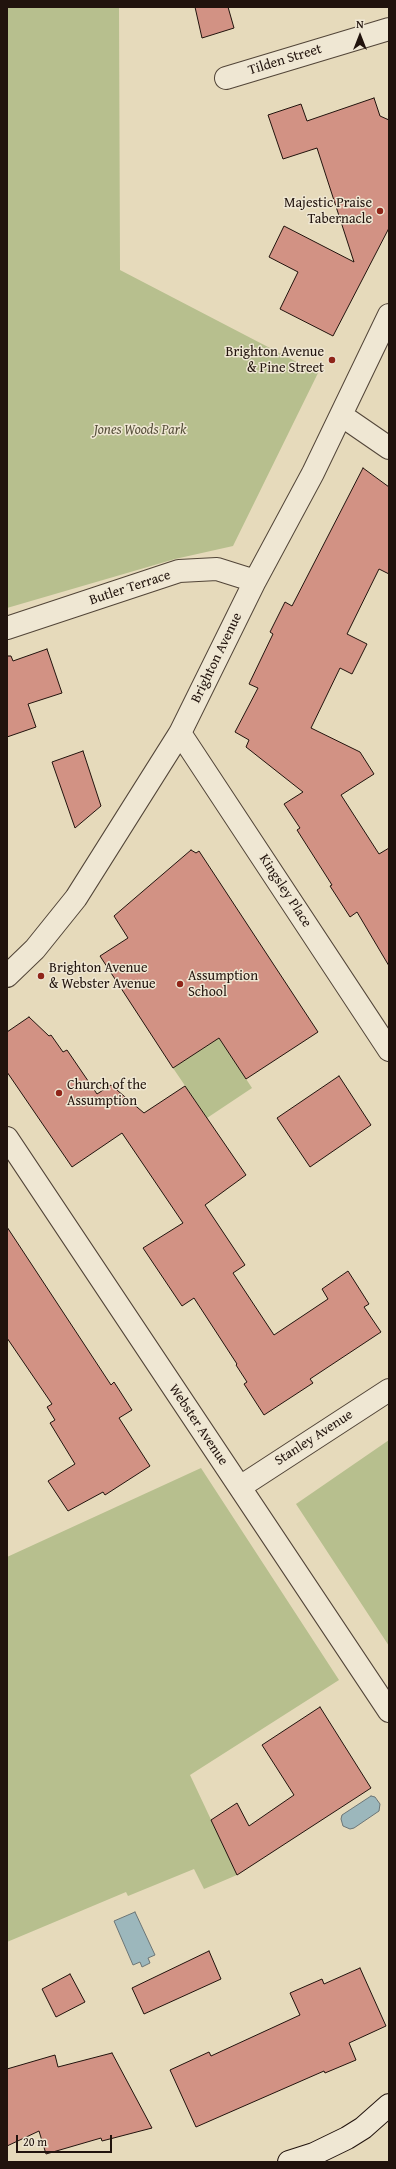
<!DOCTYPE html>
<html>
<head>
<meta charset="utf-8">
<style>
	body { margin:0 }
	#map { position:relative; width:396px; height:2169px; overflow:hidden; background:#e6dabb; font-family:"Gentium Book Plus",serif }
	canvas { display:block }
	.frame { position:absolute; inset:0; border:8px solid #21130d; pointer-events:none }
	.north { position:absolute; left:340px; top:16px; width:40px; height:40px; -webkit-text-stroke:3px #efe7d3; paint-order:stroke; rotate:0deg; font-size:11px; font-weight:700; line-height:16px; text-align:center; color:#21130d }
	.north::after { content:''; display:block; margin:auto; width:14px; height:18px; background:#21130d; clip-path:polygon(50% 0,100% 100%,50% 72%,0 100%) }
	.scale { position:absolute; left:16px; top:2135px; width:96px; height:18px; box-sizing:border-box; border:2px solid #21130d; border-top:0; padding-left:5px; font-size:12px; line-height:14px; white-space:nowrap; color:#21130d; -webkit-text-stroke:3px #efe7d3; paint-order:stroke }
</style>
</head>
<body>
<div id="map">
<canvas width="396" height="2169"></canvas>
<div class="frame"></div>
<div class="north">N</div>
<div class="scale">20 m</div>
</div>
<script>
const c = document.querySelector('canvas').getContext('2d');
c.lineJoin = 'round';
function fillPath(path, color) {
  c.fillStyle = color;
  c.fill(path, 'evenodd');
}
function shape(rows) {
  const path = new Path2D();
  for (const r of rows) {
    path.moveTo(r[0], r[1]);
    for (let i = 2; i < r.length; i += 2) path.lineTo(r[i], r[i + 1]);
  }
  return path;
}
function stroke(path, color, width, dash) {
  c.strokeStyle = color;
  c.lineWidth = width;
  c.lineCap = dash ? 'butt' : 'round';
  c.setLineDash(dash || []);
  c.stroke(path);
}
function drawText(font, color, halo, rows, align = 'center') {
  c.font = font + ' "Gentium Book Plus",serif';
  c.lineWidth = 3;
  c.setLineDash([]);
  c.textBaseline = 'middle';
  c.strokeStyle = halo;
  c.fillStyle = color;
  for (const [text, x, y, turn = 0] of rows) {
    c.save();
    c.translate(x, y);
    c.rotate((+turn || 0) * Math.PI / 180);
    c.textAlign = isNaN(turn) ? turn : align;
    if (halo) c.strokeText(text, 0, 0);
    c.fillText(text, 0, 0);
    c.restore();
  }
}
const green = shape([
	[7,7,119,7,120,270,318,373,233,546,175,559,7,608],
	[219,1038,252,1088,207,1118,173,1068],
	[389,1440,389,1646,296,1504],
	[201,1468,339,1680,190,1775,237,1875,204,1889,194,1869,128,1896,126,1892,7,1942,7,1557]
]);
const water = shape([
	[371,1796,375,1797,380,1804,379,1811,354,1828,350,1829,343,1826,341,1819,342,1815,371,1796],
	[135,1912,155,1955,148,1958,150,1963,142,1967,140,1962,133,1965,114,1921,135,1912]
]);
const building = shape([
	[195,7,228,7,234,28,202,38,195,7],
	[374,98,380,116,389,120,389,228,333,336,280,309,298,272,269,257,284,226,354,262,317,148,283,159,268,115,301,104,307,121,374,98],
	[363,468,389,487,389,574,379,569,347,634,367,644,352,674,340,668,311,728,360,752,374,774,341,795,379,854,389,848,389,966,357,912,350,917,330,886,332,885,297,830,300,828,284,804,303,792,246,747,249,740,235,732,258,688,249,684,273,634,270,632,285,602,292,606,363,468],
	[47,649,62,693,28,704,36,727,7,737,7,656,11,656,13,661,47,649],
	[83,751,101,806,75,828,52,762,83,751],
	[191,850,196,853,199,851,318,1032,246,1079,219,1038,173,1068,100,956,128,938,114,916,191,850],
	[29,1017,49,1036,51,1035,63,1052,67,1050,97,1094,111,1085,144,1113,185,1086,246,1175,205,1205,245,1265,233,1273,274,1335,328,1299,322,1289,348,1271,369,1304,364,1307,381,1332,310,1379,313,1383,264,1415,244,1384,247,1382,236,1365,237,1364,194,1298,182,1306,143,1248,183,1223,122,1133,72,1167,7,1072,7,1032,29,1017],
	[339,1076,371,1125,310,1167,277,1118,339,1076],
	[7,1227,111,1385,114,1382,132,1410,119,1418,150,1466,105,1495,103,1492,68,1511,48,1481,75,1464,50,1423,55,1420,47,1407,52,1404,7,1338,7,1227],
	[320,1707,371,1788,237,1875,211,1820,237,1803,249,1826,294,1795,262,1745,320,1707],
	[209,1951,221,1979,144,2014,132,1988,209,1951],
	[360,1968,386,2026,349,2043,356,2060,325,2073,324,2071,196,2127,170,2070,209,2052,211,2056,300,2015,290,1993,322,1979,324,1984,360,1968],
	[70,1974,85,2002,56,2017,42,1989,70,1974],
	[112,2053,152,2128,102,2141,101,2138,46,2154,39,2131,7,2146,7,2069,55,2055,58,2067,112,2053]
]);
const street = shape([
	[226,78,389,29],
	[341,415,389,448],
	[7,628,179,571,217,569,255,581],
	[180,733,389,1050],
	[7,976,35,949,76,898,180,733,255,581,313,473,389,315],
	[7,1138,389,1711],
	[240,1487,389,1390]
]);
const secondary = shape([
	[289,2162,314,2154,347,2138,363,2128,389,2105]
]);
const markers = [
	[380,211,4,"#8f2418"],
	[332,360,4,"#8f2418"],
	[41,976,4,"#8f2418"],
	[180,984,4,"#8f2418"],
	[59,1093,4,"#8f2418"]
];
const streetNames = [
	["Tilden Street",285,60,-17],
	["Butler Terrace",130,588,-18],
	["Brighton Avenue",217,658,-64],
	["Kingsley Place",285,891,57],
	["Webster Avenue",198,1425,56],
	["Stanley Avenue",314,1438,-33]
];
const poiNames = [
	["Majestic Praise",372,203,"right"],
	["Tabernacle",372,219,"right"],
	["Brighton Avenue",324,352,"right"],
	["& Pine Street",324,368,"right"],
	["Brighton Avenue",49,968],
	["& Webster Avenue",49,984],
	["Assumption",188,976],
	["School",188,992],
	["Church of the",67,1085],
	["Assumption",67,1101]
];
const parkNames = [
	["Jones Woods Park",140,430]
];
fillPath(green, '#b7bf8e');
fillPath(water, '#9cb7bc');
stroke(water, '#6b7576', 1);
fillPath(building, '#d29284');
stroke(building, '#21130d', 1);
stroke(street, '#524538', 24);
stroke(secondary, '#21130d', 24);
stroke(street, '#efe7d3', 22);
stroke(secondary, '#efe7d3', 22);
for (const [x, y, r, color] of markers) {
  const dot = new Path2D();
  dot.arc(x, y, r, 0, 2 * Math.PI);
  c.fillStyle = color;
  c.fill(dot);
  stroke(dot, '#efe7d3', 1.5);
}
drawText('14px', '#21130d', '#efe7d3', streetNames);
drawText('14px', '#21130d', '#efe7d3', poiNames, 'left');
drawText('italic 14px', '#564f3a', '#efe7d3', parkNames);
</script>
</body>
</html>
